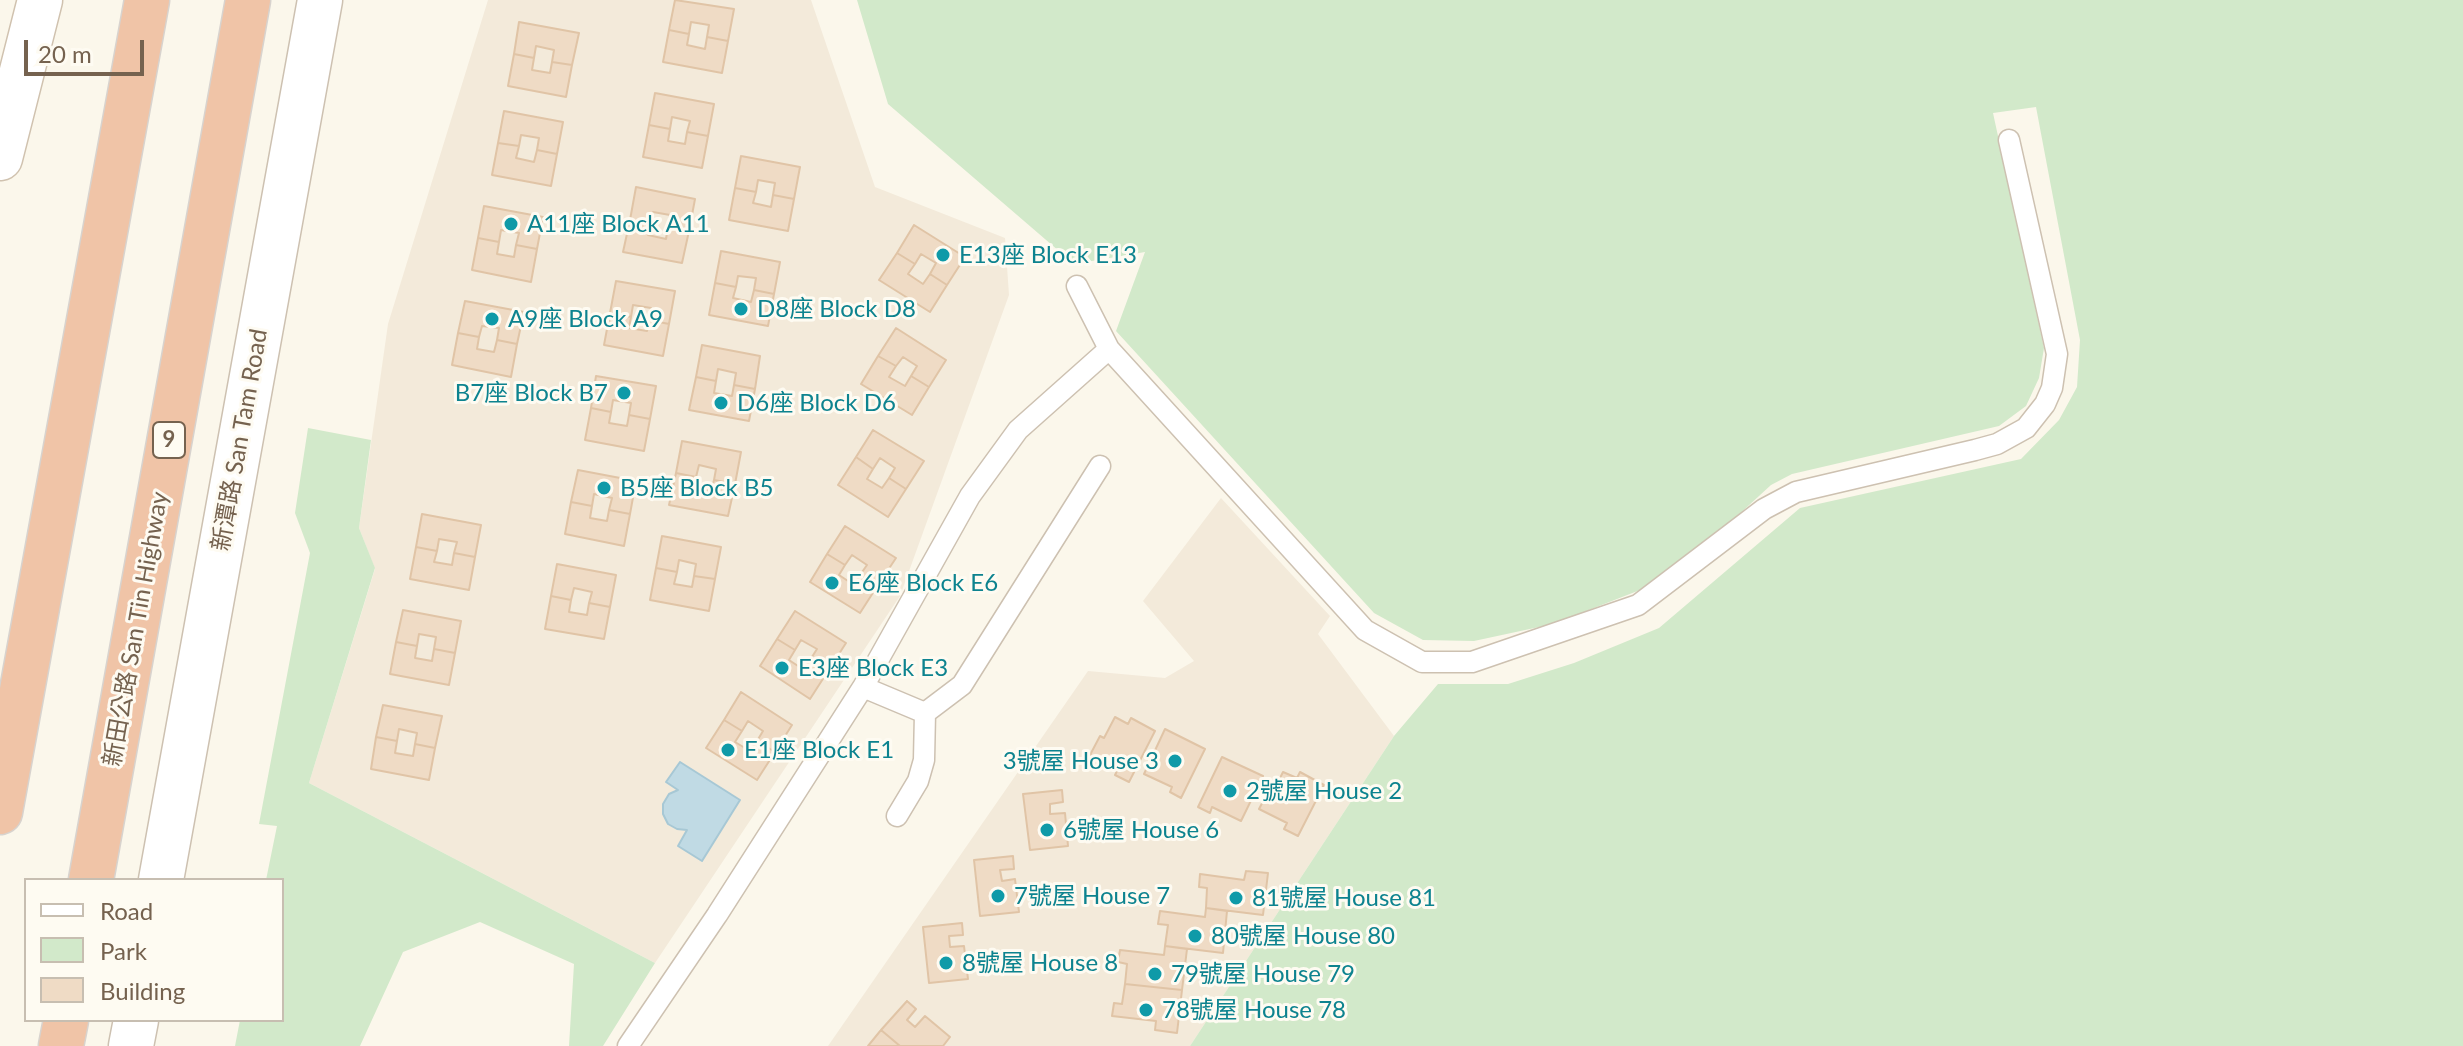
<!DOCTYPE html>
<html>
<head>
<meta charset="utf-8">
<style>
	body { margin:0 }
	#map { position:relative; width:2463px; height:1046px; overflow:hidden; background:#fbf7eb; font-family:Lato,sans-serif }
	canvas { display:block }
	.legend { position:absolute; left:24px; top:878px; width:260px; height:144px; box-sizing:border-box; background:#fefbf2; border:2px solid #c7beb1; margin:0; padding:10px 14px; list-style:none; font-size:24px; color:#75624f }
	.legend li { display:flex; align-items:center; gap:16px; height:40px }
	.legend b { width:40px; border:2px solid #c7beb1 }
	.scale { position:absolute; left:24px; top:40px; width:120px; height:36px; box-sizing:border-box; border:4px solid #75624f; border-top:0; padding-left:10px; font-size:24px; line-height:28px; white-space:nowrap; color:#75624f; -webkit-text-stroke:6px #fefbf2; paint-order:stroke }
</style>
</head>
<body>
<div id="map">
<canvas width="2463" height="1046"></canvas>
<ul class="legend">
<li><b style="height:10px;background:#fff"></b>Road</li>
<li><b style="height:22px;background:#d2e9ca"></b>Park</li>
<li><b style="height:22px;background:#efdbc5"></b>Building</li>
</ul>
<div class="scale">20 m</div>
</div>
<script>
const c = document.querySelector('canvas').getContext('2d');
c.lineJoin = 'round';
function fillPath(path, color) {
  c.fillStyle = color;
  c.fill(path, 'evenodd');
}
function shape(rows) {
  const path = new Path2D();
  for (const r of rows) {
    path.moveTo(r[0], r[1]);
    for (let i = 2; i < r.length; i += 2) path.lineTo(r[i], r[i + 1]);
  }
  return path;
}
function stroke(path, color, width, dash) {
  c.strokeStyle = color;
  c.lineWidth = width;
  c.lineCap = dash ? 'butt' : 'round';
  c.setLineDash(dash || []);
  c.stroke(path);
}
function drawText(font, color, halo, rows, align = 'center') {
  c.font = font + ' Lato,"Noto Sans TC",sans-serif';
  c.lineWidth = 6;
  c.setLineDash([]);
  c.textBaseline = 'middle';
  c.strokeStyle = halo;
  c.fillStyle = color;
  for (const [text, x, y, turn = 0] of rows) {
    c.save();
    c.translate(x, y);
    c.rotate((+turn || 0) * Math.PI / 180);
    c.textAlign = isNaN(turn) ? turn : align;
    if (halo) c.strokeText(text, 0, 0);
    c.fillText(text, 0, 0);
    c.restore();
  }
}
const residential = shape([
	[488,0,811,0,875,187,1005,238,1009,295,900,596,655,963,309,783,375,569,359,528,388,324],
	[1221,498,1330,616,1318,634,1394,736,1190,1046,828,1046,1088,671,1165,678,1194,661,1143,601]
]);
const green = shape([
	[857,0,2463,0,2463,1046,1190,1046,1394,736,1438,684,1508,684,1574,663,1659,628,1800,508,2021,459,2059,420,2077,387,2080,340,2036,107,1993,113,2044,348,2039,378,2026,406,1999,426,1792,474,1771,485,1735,518,1640,590,1553,624,1474,641,1423,640,1374,613,1116,331,1145,252,1074,264,888,104],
	[308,428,371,440,359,528,375,568,309,783,655,963,603,1046,569,1046,574,964,480,922,403,952,360,1046,235,1046,240,1020,282,1020,282,880,266,880,277,826,259,824,310,553,295,513]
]);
const water = shape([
	[680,762,740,800,702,861,678,846,687,830,677,829,668,824,663,814,663,804,669,794,678,790,666,782,680,762]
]);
const building = shape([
	[675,0,734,9,728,41,707,37,709,25,691,22,689,34,669,30,675,0],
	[519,22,579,33,572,65,552,62,554,50,536,46,534,58,514,54,519,22],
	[669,30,689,34,687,45,705,49,707,37,728,41,722,73,663,62,669,30],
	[514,54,534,58,532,70,550,73,552,62,572,65,566,97,508,86,514,54],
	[655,93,714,104,708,136,687,132,690,121,672,117,670,129,649,125,655,93],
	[504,111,563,122,557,154,537,150,539,138,521,135,519,146,498,143,504,111],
	[649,125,670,129,668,141,685,144,687,132,708,136,702,168,643,157,649,125],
	[498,143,519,146,516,158,534,162,537,150,557,154,551,186,492,175,498,143],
	[741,156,800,167,794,199,773,195,775,183,758,180,756,192,735,188,741,156],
	[636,187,695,199,689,231,668,227,670,215,653,212,650,223,630,220,636,187],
	[735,188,756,192,753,203,771,207,773,195,794,199,788,231,729,220,735,188],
	[484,206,543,217,537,249,516,245,519,233,501,230,499,242,478,238,484,206],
	[630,220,650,223,648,235,666,239,668,227,689,231,682,263,623,252,630,220],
	[914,225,965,257,947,285,930,274,936,263,921,254,915,264,897,253,914,225],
	[478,238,499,242,497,254,514,257,516,245,537,249,531,282,472,270,478,238],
	[721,251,780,262,774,294,754,290,756,278,738,276,736,287,715,283,721,251],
	[897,253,915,264,908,274,923,284,930,274,947,285,930,312,879,280,897,253],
	[616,281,675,291,669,324,649,320,651,308,633,305,631,317,610,313,616,281],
	[715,283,736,287,733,298,751,302,754,290,774,294,768,326,709,315,715,283],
	[465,301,524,312,517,344,497,340,499,328,482,326,479,337,458,333,465,301],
	[610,313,631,317,629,328,647,331,649,320,669,324,663,356,604,345,610,313],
	[896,328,946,360,929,387,911,376,917,366,903,357,896,366,878,356,896,328],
	[458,333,479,337,477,349,494,352,497,340,517,344,511,377,452,365,458,333],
	[702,345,760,356,755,389,734,385,736,373,718,369,716,381,696,377,702,345],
	[878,356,896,366,889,377,905,386,911,376,929,387,912,415,861,384,878,356],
	[596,376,656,386,650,419,629,415,631,403,613,400,611,412,591,408,596,376],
	[696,377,716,381,714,393,732,396,734,385,755,389,749,421,689,410,696,377],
	[591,408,611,412,609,423,627,426,629,415,650,419,644,451,585,440,591,408],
	[873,430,924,461,906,489,889,478,895,468,880,458,873,469,856,457,873,430],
	[682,441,741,452,735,484,714,480,716,469,699,465,696,477,676,473,682,441],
	[856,457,873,469,867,479,882,488,889,478,906,489,888,517,838,485,856,457],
	[578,470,636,481,630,514,609,510,612,498,594,494,592,506,571,502,578,470],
	[676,473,696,477,694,489,711,491,714,480,735,484,728,516,669,505,676,473],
	[571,502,592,506,590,518,607,521,609,510,630,514,624,546,565,534,571,502],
	[422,514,481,525,475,557,454,553,457,542,439,539,437,551,416,547,422,514],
	[845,526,896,558,878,585,860,575,867,565,852,555,845,565,827,554,845,526],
	[662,536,721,547,715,579,694,576,696,564,679,560,677,572,656,568,662,536],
	[416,547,437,551,434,562,452,565,454,553,475,557,469,590,410,579,416,547],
	[827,554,845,565,839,575,854,585,860,575,878,585,860,613,810,582,827,554],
	[557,564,616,575,610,607,589,603,592,592,574,588,571,600,551,596,557,564],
	[656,568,677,572,674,584,692,587,694,576,715,579,709,611,650,600,656,568],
	[551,596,571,600,569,612,587,615,589,603,610,607,604,639,545,629,551,596],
	[403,610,461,621,455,653,434,649,436,637,419,634,417,646,396,642,403,610],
	[795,611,846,643,828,671,810,660,817,649,801,640,795,650,777,639,795,611],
	[777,639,795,650,789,660,804,670,810,660,828,671,810,699,760,666,777,639],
	[396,642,417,646,415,658,432,661,434,649,455,653,449,685,390,674,396,642],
	[741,692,792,725,775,752,757,741,763,731,748,721,742,731,724,720,741,692],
	[383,705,442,716,435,748,415,744,417,733,399,729,397,741,376,737,383,705],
	[1115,717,1128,724,1131,718,1155,731,1129,782,1115,775,1118,769,1090,755,1100,736,1104,738,1115,717],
	[724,720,742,731,735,742,750,751,757,741,775,752,757,780,706,748,724,720],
	[1165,729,1205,749,1181,798,1170,792,1172,787,1144,774,1165,729],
	[376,737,397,741,395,753,413,756,415,744,435,748,429,780,371,769,376,737],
	[1222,757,1263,776,1241,821,1212,807,1210,813,1198,807,1222,757],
	[1283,772,1297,778,1300,772,1324,785,1298,836,1284,829,1287,823,1259,809,1269,790,1273,792,1283,772],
	[1062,790,1063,802,1050,804,1050,814,1065,813,1068,846,1030,850,1023,794,1062,790],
	[1013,856,1014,869,1000,870,1002,881,1015,879,1019,912,980,916,974,860,1013,856],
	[1246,871,1268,873,1263,915,1206,908,1207,888,1199,887,1200,874,1244,880,1246,871],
	[1206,908,1227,911,1223,953,1165,946,1168,925,1158,924,1160,911,1205,917,1206,908],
	[962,923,963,935,949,936,950,947,964,946,968,979,929,983,923,927,962,923],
	[1165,946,1187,949,1182,990,1125,984,1127,964,1118,962,1120,950,1164,955,1165,946],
	[1125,984,1182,990,1177,1033,1155,1030,1156,1021,1112,1016,1114,1003,1122,1004,1125,984],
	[907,1001,916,1009,907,1020,915,1027,925,1016,950,1037,943,1046,900,1046,881,1030,907,1001],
	[881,1030,900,1046,868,1046,881,1030]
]);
const service = shape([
	[1077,286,1109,349,1365,630,1422,662,1472,662,1638,605,1764,509,1796,492,1975,450,1997,444,2026,428,2045,404,2052,388,2057,354,2009,140],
	[863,687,970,496,1018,430,1109,349],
	[925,713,962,685,1100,466],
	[628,1046,717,915,863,687,925,713,924,760,918,781,897,816]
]);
const tertiary = shape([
	[161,880,320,0],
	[131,1046,136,1020]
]);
const secondary = shape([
	[0,158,40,0]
]);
const motorway = shape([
	[0,812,147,0],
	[91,880,248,0],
	[61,1046,66,1020]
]);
const markers = [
	[511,224,8,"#0f9aa8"],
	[943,255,8,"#0f9aa8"],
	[741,309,8,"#0f9aa8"],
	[492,319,8,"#0f9aa8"],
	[624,393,8,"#0f9aa8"],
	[721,403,8,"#0f9aa8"],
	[604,488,8,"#0f9aa8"],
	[832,583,8,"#0f9aa8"],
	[782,668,8,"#0f9aa8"],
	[728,750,8,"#0f9aa8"],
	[1175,761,8,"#0f9aa8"],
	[1230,791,8,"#0f9aa8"],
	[1047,830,8,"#0f9aa8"],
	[998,896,8,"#0f9aa8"],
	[1236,898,8,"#0f9aa8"],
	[1195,936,8,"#0f9aa8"],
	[946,963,8,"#0f9aa8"],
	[1155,974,8,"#0f9aa8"],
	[1146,1010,8,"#0f9aa8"]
];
const shields = [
	[169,440,32]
];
const shieldNames = [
	["9",169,440]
];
const cultureNames = [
	["A11座 Block A11",527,224],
	["E13座 Block E13",959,255],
	["D8座 Block D8",757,309],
	["A9座 Block A9",508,319],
	["B7座 Block B7",608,393,"right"],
	["D6座 Block D6",737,403],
	["B5座 Block B5",620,488],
	["E6座 Block E6",848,583],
	["E3座 Block E3",798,668],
	["E1座 Block E1",744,750],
	["3號屋 House 3",1159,761,"right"],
	["2號屋 House 2",1246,791],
	["6號屋 House 6",1063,830],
	["7號屋 House 7",1014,896],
	["81號屋 House 81",1252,898],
	["80號屋 House 80",1211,936],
	["8號屋 House 8",962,963],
	["79號屋 House 79",1171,974],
	["78號屋 House 78",1162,1010]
];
const streetNames = [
	["新潭路 San Tam Road",240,440,-80],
	["新田公路 San Tin Highway",136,629,-80]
];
fillPath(residential, '#f3eada');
fillPath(green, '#d2e9ca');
fillPath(water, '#c0dae4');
stroke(water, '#a7c8d5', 2);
fillPath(building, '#efdbc5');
stroke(building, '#e0c4a6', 2);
stroke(service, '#cdc1b1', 23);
stroke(tertiary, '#cdc1b1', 47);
stroke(secondary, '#d0c2af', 47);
stroke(motorway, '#d8d3ce', 47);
stroke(service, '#fff', 20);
stroke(tertiary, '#fff', 44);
stroke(secondary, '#fff', 44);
stroke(motorway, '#f0c4a7', 44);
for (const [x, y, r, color] of markers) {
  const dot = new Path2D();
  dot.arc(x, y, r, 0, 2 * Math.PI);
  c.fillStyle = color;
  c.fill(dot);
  stroke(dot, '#fefbf2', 3);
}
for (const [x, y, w] of shields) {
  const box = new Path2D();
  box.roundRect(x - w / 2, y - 18, w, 36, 6);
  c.fillStyle = '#fefbf2';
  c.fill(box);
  stroke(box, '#75624f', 2);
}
drawText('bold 22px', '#75624f', null, shieldNames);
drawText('24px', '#0d838f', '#fefbf2', cultureNames, 'left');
drawText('24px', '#75624f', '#fefbf2', streetNames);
</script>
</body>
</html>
